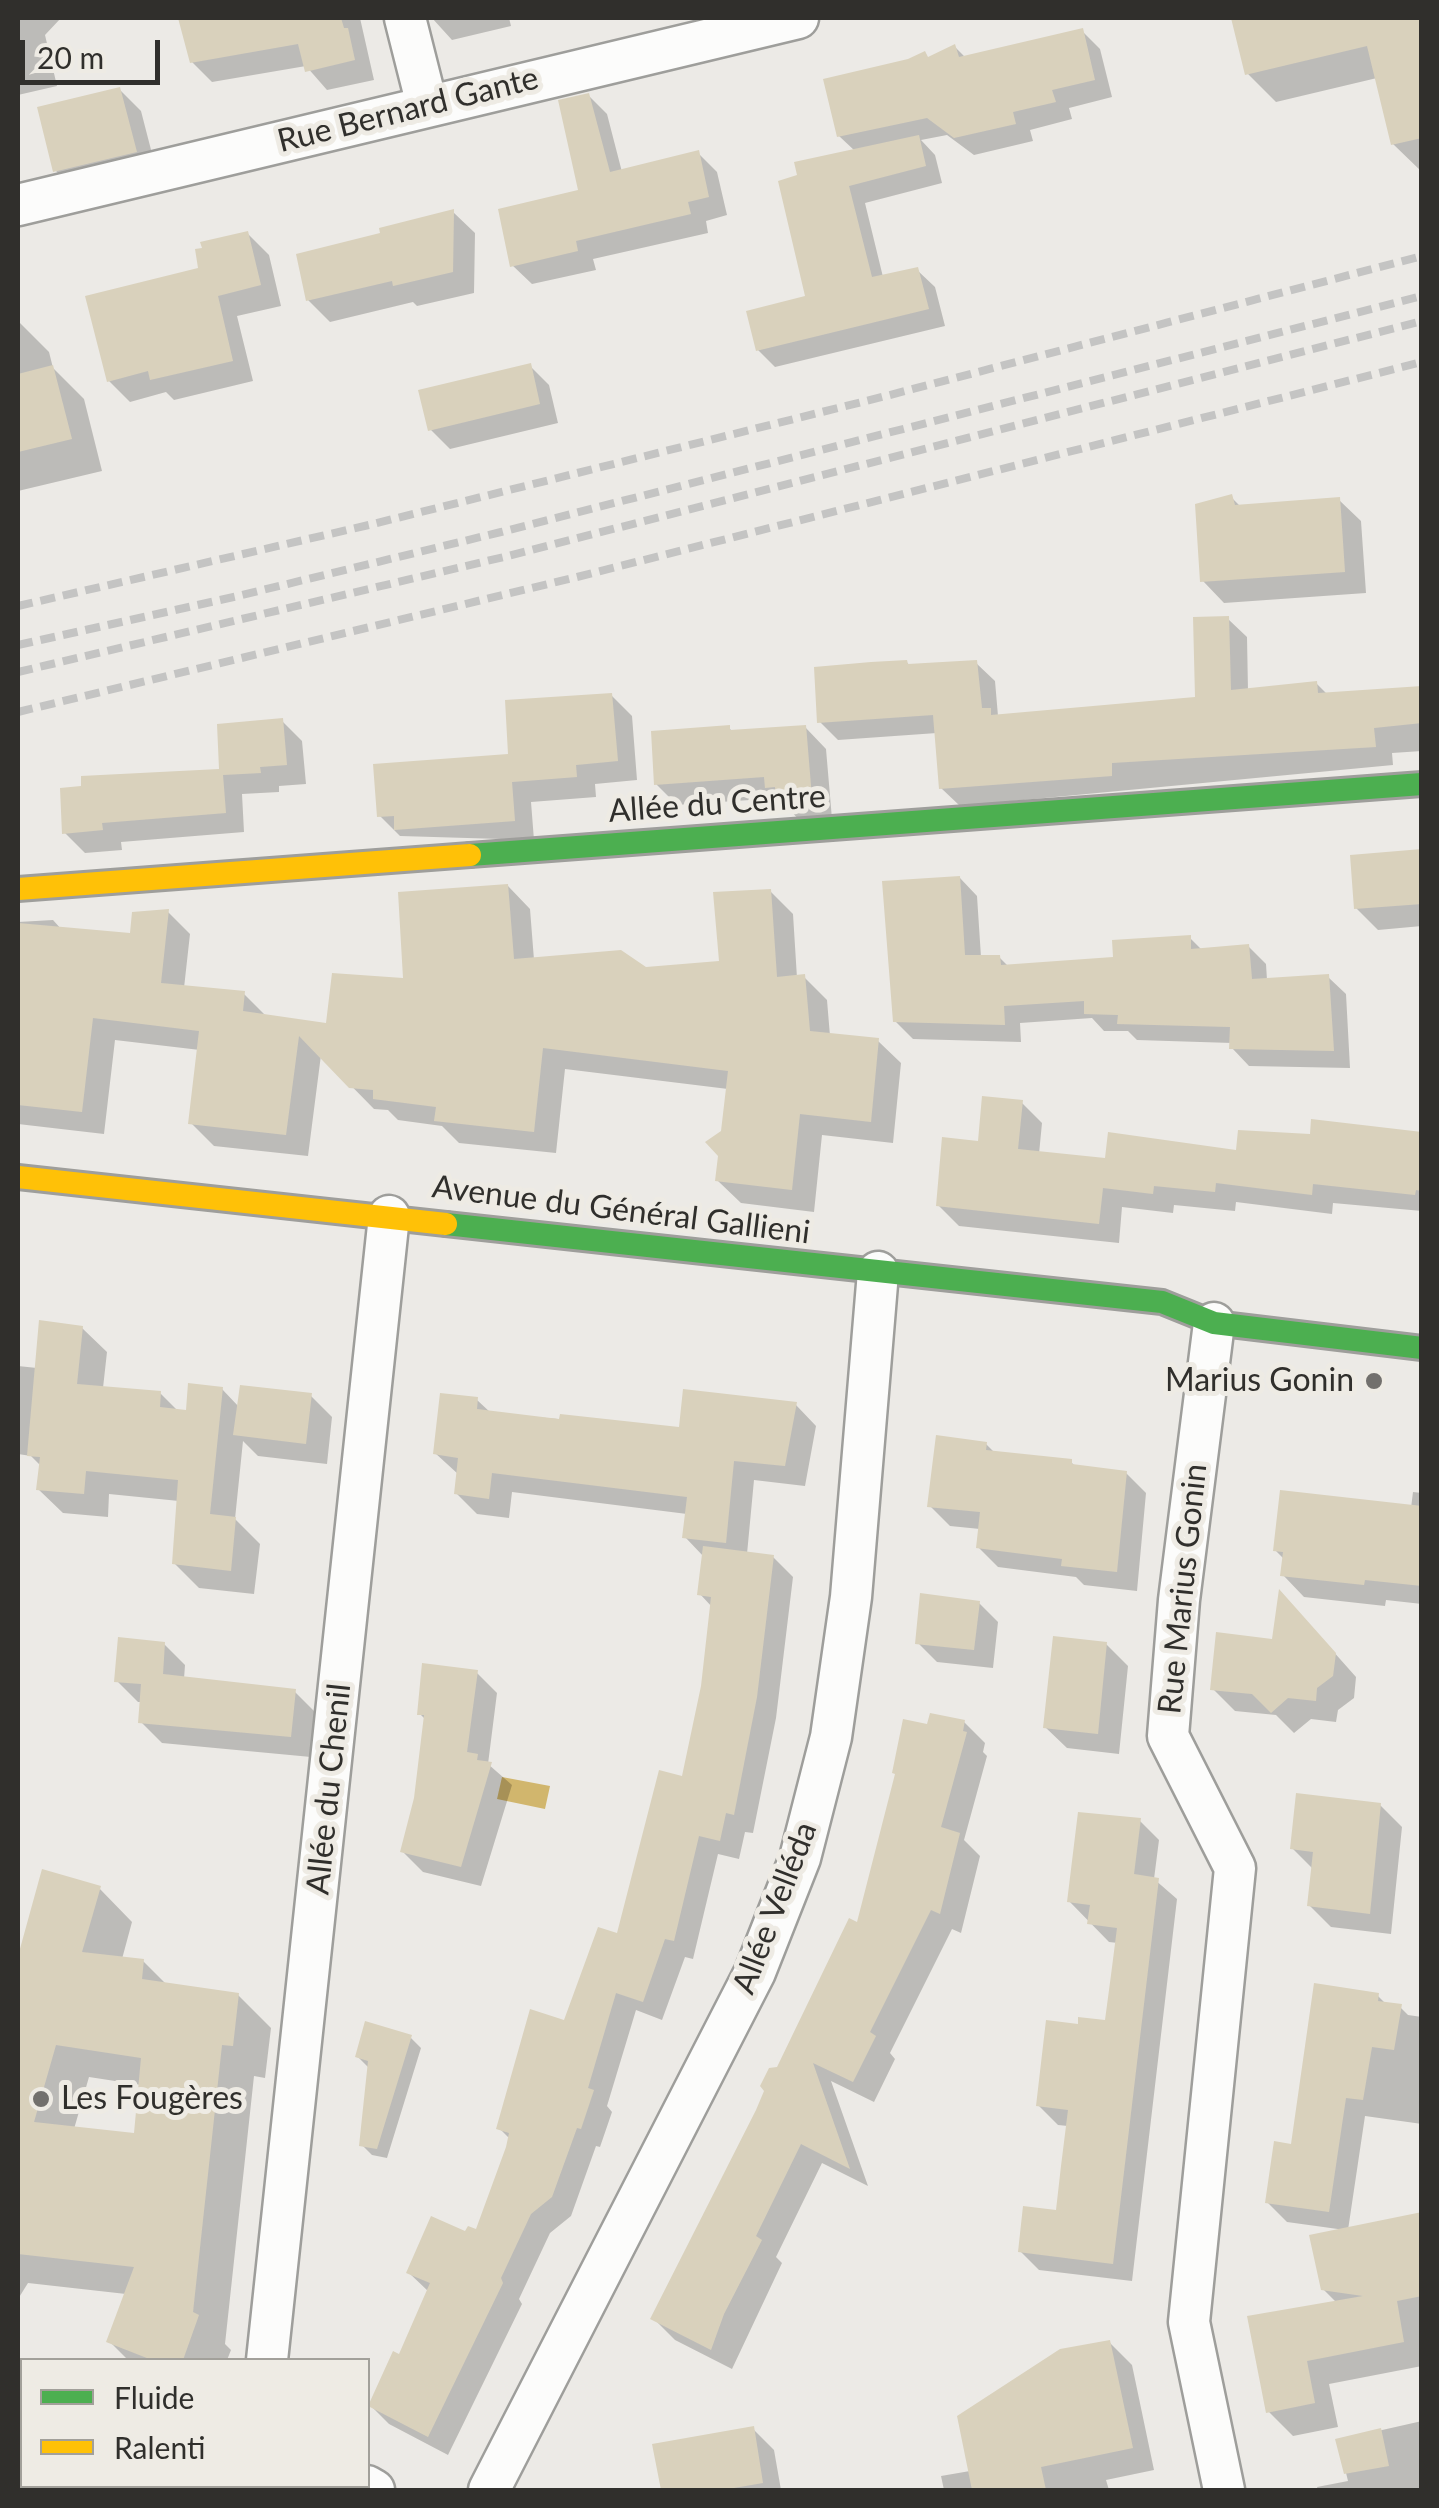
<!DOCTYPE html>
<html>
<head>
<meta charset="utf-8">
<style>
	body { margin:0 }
	#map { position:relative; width:1439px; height:2508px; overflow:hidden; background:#eceae6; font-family:Lato,sans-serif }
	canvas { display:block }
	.frame { position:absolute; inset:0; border:20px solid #302f2c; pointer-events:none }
	.legend { position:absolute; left:20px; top:2358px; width:350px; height:130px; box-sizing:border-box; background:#eeebe4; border:2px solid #a2a09a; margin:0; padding:12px 18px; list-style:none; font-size:30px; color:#302f2c }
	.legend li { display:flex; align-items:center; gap:20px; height:50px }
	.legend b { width:50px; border:2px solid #a2a09a }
	.scale { position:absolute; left:20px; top:40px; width:140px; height:45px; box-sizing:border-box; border:5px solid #302f2c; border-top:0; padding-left:12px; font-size:30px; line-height:35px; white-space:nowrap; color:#302f2c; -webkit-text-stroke:8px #eeebe4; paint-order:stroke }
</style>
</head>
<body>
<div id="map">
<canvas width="1439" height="2508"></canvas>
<div class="frame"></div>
<ul class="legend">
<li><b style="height:12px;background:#4caf50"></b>Fluide</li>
<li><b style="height:12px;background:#ffc107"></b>Ralenti</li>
</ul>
<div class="scale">20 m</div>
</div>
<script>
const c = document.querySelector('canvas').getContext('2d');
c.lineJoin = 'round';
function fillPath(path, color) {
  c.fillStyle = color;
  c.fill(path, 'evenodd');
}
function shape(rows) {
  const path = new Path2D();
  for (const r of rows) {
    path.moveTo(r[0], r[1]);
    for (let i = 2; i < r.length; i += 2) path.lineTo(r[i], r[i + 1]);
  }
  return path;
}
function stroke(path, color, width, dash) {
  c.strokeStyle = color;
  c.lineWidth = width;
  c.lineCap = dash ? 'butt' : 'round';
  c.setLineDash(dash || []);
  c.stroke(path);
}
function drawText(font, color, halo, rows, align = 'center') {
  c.font = font + ' Lato,sans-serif';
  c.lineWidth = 10;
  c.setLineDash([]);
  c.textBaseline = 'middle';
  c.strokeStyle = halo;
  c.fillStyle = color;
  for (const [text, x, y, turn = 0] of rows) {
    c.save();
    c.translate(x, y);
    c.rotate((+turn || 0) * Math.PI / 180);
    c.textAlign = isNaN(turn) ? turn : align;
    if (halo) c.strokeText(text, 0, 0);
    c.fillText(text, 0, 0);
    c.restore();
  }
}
const water = shape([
	[502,1777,550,1786,545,1809,497,1799]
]);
const shadow = shape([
	[18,18,61,18,45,35,57,86,18,95],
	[180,18,360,18,374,80,327,90,306,66,212,82,192,62],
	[432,18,509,18,511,26,452,40],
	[1234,18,1422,18,1422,172,1393,144,1377,78,1276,102,1248,74],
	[1082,31,1100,49,1112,97,1069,108,1072,119,1030,130,1033,141,974,155,947,135,921,140,935,155,942,183,865,203,883,277,917,270,935,287,945,326,775,367,758,350,808,298,855,151,839,136,930,59,955,47,966,58],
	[120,90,141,111,157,173,77,192,56,171],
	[588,95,607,114,622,172,698,153,717,172,727,215,706,221,708,233,593,259,596,270,532,284,512,265,581,192],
	[453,212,475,233,474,293,417,306,413,302,330,322,308,300,383,235],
	[248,234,269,255,281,306,237,316,253,381,174,400,166,392,130,402,109,381,201,269],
	[18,321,49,352,53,368,84,399,102,471,18,491],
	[530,366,549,385,558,423,450,449,431,430],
	[1231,497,1241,507,1339,500,1361,521,1366,593,1224,603,1203,581],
	[1228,619,1247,637,1248,691,1316,683,1328,695,1422,688,1422,751,1392,753,1393,765,960,806,941,788,937,733,838,740,820,722,906,662,911,666,976,663,995,681,998,716,1198,700],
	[612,696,632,716,637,780,595,784,596,797,531,802,534,840,400,836,380,816,511,756],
	[282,721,302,741,306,784,279,786,279,792,242,794,244,832,121,842,122,850,85,853,65,833,222,771],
	[805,727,826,749,832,819,800,821,779,798,677,805,656,784,729,728,733,732],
	[1422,851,1422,926,1378,930,1356,908],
	[960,878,977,896,981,957,999,957,1009,967,1116,959,1190,938,1202,950,1248,946,1266,964,1267,980,1328,977,1346,994,1350,1068,1249,1066,1232,1048,1232,1043,1137,1040,1128,1031,1104,1031,1092,1018,1020,1023,1021,1042,913,1039,895,1021],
	[508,886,530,909,534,960,645,970,721,964,770,891,793,914,797,978,804,977,827,1000,830,1036,878,1041,901,1063,893,1143,822,1135,814,1212,741,1203,718,1181,728,1089,565,1069,556,1153,459,1143,442,1126,398,1120,388,1110,374,1109,321,1055,308,1156,214,1146,191,1123,200,1050,115,1040,104,1134,18,1124,18,922,53,920,62,930,132,936,168,912,190,934,184,988,244,994,267,1017,328,1026,406,980],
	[1022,1103,1042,1123,1039,1154,1107,1161,1238,1152,1312,1136,1422,1133,1422,1211,1333,1203,1332,1214,1236,1202,1235,1211,1174,1205,1173,1213,1122,1207,1119,1243,959,1226,938,1205,980,1144],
	[82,1328,107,1352,103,1388,160,1393,178,1411,188,1412,222,1389,239,1407,311,1396,332,1417,327,1464,258,1456,243,1441,235,1519,260,1544,254,1594,199,1588,174,1563,179,1501,109,1494,108,1517,63,1513,38,1489,41,1466,31,1456,18,1454,18,1366,37,1368],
	[477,1400,491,1413,681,1430,796,1405,816,1426,805,1486,754,1480,747,1554,773,1557,793,1577,776,1718,753,1833,745,1832,739,1859,718,1854,693,1959,685,1957,662,2020,636,2010,607,2106,612,2112,600,2147,596,2146,571,2216,550,2233,519,2299,522,2304,448,2455,389,2424,369,2404,401,2357,429,2292,408,2272,466,2235,477,2232,510,2139,499,2128,619,1937,684,1779,703,1686,712,1607,700,1594,704,1557,685,1537,687,1514,512,1492,509,1518,477,1514,456,1493,458,1474,435,1453],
	[986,1444,995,1453,1071,1462,1076,1467,1126,1473,1146,1493,1137,1591,1084,1585,1076,1577,998,1567,978,1547,980,1529,950,1526,930,1506],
	[1413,1492,1422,1493,1422,1604,1386,1600,1385,1606,1304,1597,1283,1575,1285,1560,1275,1550,1411,1508],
	[979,1603,998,1622,993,1668,937,1662,918,1643],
	[1300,1614,1356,1677,1354,1698,1338,1710,1336,1722,1311,1719,1294,1733,1276,1715,1235,1711,1213,1689,1274,1642],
	[164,1644,185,1665,184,1679,295,1692,316,1713,311,1757,162,1743,141,1722,142,1702,138,1702,117,1681],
	[1106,1644,1128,1666,1119,1754,1067,1748,1045,1727],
	[477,1673,497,1693,488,1764,512,1785,481,1886,423,1872,402,1851,417,1798,426,1720,420,1714],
	[964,1722,985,1743,983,1752,987,1756,964,1840,980,1856,961,1933,952,1929,890,2053,895,2059,874,2102,831,2081,868,2186,822,2163,776,2257,782,2263,732,2369,675,2340,654,2319,778,2070,859,1925,929,1727],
	[1380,1805,1402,1827,1391,1934,1331,1927,1309,1905,1313,1869,1292,1848],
	[1140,1821,1159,1840,1154,1879,1177,1899,1132,2281,1039,2270,1020,2251,1058,2213,1068,2126,1058,2125,1039,2106,1080,2027,1107,2022,1118,1943,1109,1942,1069,1901],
	[44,1872,99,1888,132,1922,122,1959,143,1961,167,1985,238,1995,271,2028,265,2078,254,2076,225,2344,231,2350,227,2360,128,2360,109,2341,126,2294,28,2283,18,2299,18,1966],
	[89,2077,141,2085,136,2136,74,2129],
	[1378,1996,1387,2005,1400,2007,1408,2015,1422,2017,1422,2124,1365,2116,1348,2230,1422,2215,1422,2366,1329,2384,1338,2427,1293,2436,1269,2412,1337,2303,1323,2289,1345,2230,1287,2222,1267,2202,1293,2147],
	[410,2037,421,2048,387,2158,372,2155,362,2145,369,2068,358,2057],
	[1110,2343,1132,2365,1154,2470,1106,2480,1109,2490,944,2490,941,2476,970,2471],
	[1422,2421,1422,2490,1318,2490,1317,2487,1348,2481,1338,2440],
	[753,2429,774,2450,781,2490,664,2490,655,2446],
	[101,2486,284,2486,286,2488,285,2490,98,2490]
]);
const building = shape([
	[178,18,341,18,344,28,348,28,355,60,305,72,298,44,190,63],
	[1231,18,1422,18,1422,138,1391,145,1367,46,1245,75],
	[1083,28,1095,80,1052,90,1056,102,1013,112,1016,124,954,138,927,118,837,137,823,79,908,59,925,51,928,57,955,44,959,57],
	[120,87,137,152,53,172,37,107],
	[589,93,610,172,699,150,709,197,688,202,691,214,576,241,578,251,510,267,498,209,578,190,558,100],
	[919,135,926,166,849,186,872,277,918,267,929,309,756,351,746,311,805,296,778,181,797,175,794,162],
	[454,209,453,272,393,286,392,281,306,301,296,254,380,233,379,228],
	[248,231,261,285,218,296,233,361,150,380,148,371,107,382,85,296,198,268,195,249,202,248,200,242],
	[531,363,540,404,428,431,418,390],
	[53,365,72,439,18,452,18,374],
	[1232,494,1235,505,1340,497,1345,572,1200,582,1195,504],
	[1229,616,1231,690,1317,681,1318,693,1422,686,1422,723,1374,728,1376,747,1112,763,1112,776,939,789,933,715,817,723,814,667,871,662,907,660,908,664,977,660,982,708,991,708,991,715,1195,697,1193,617],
	[612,693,618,761,576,765,577,777,512,782,515,821,394,830,394,816,377,817,373,764,508,754,505,700],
	[283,718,287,765,260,767,261,773,223,775,226,813,102,823,103,830,62,834,60,788,81,786,81,776,219,769,217,724],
	[730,725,730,730,806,725,812,798,776,801,775,787,765,788,764,777,654,785,651,731],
	[1422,849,1422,904,1354,909,1350,855],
	[960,876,965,955,1000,955,1001,965,1113,957,1112,940,1191,935,1191,949,1249,944,1252,979,1329,974,1334,1051,1229,1049,1230,1027,1117,1024,1118,1015,1084,1014,1084,1001,1004,1006,1005,1025,893,1022,882,881],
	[508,884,514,959,621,950,646,967,719,961,713,892,771,889,777,977,805,974,810,1031,879,1038,871,1122,800,1114,792,1190,715,1181,718,1156,705,1142,721,1131,728,1071,543,1048,534,1132,434,1121,436,1107,373,1099,373,1090,349,1088,299,1036,286,1135,188,1124,199,1031,93,1018,82,1112,18,1105,18,923,130,933,132,912,169,909,161,983,245,991,243,1011,326,1023,332,973,403,978,398,892],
	[982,1096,1023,1100,1018,1149,1105,1158,1108,1132,1236,1150,1238,1130,1310,1134,1311,1119,1422,1132,1422,1191,1416,1190,1415,1195,1313,1184,1312,1195,1216,1183,1215,1192,1154,1186,1153,1194,1103,1188,1099,1224,936,1206,942,1137,978,1141],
	[39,1320,83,1326,77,1384,161,1391,160,1407,186,1410,188,1383,223,1387,210,1514,236,1517,231,1571,172,1564,178,1480,86,1471,84,1494,36,1490,40,1457,27,1456],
	[240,1385,312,1393,306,1444,233,1435],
	[683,1389,797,1402,785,1466,734,1461,726,1543,682,1538,687,1497,492,1473,489,1499,454,1494,458,1458,433,1454,440,1393,478,1397,477,1409,559,1419,560,1414,679,1427],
	[936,1435,987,1442,986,1450,1072,1459,1072,1464,1127,1471,1117,1572,1061,1566,1062,1559,976,1548,980,1512,927,1507],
	[1280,1490,1422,1506,1422,1586,1365,1580,1364,1585,1280,1576,1283,1552,1273,1551],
	[703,1546,774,1555,757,1697,734,1815,726,1813,720,1841,699,1836,674,1941,665,1939,643,2002,616,1993,588,2088,594,2090,581,2129,577,2128,552,2197,531,2214,501,2278,503,2283,428,2437,368,2406,393,2351,399,2354,430,2283,406,2273,431,2216,465,2231,468,2226,476,2229,506,2147,509,2133,496,2129,530,2009,564,2020,598,1927,617,1933,659,1770,682,1776,701,1686,711,1597,697,1595],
	[1279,1589,1336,1653,1333,1676,1317,1688,1316,1701,1288,1698,1271,1713,1252,1694,1210,1690,1216,1632,1272,1639],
	[920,1593,980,1601,974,1650,915,1644],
	[1053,1636,1107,1642,1098,1734,1043,1728],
	[118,1637,165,1642,163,1674,296,1689,291,1737,138,1723,141,1684,114,1682],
	[422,1663,478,1670,467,1752,478,1754,477,1760,492,1762,461,1867,400,1852,414,1798,424,1715,417,1715],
	[930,1713,965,1720,963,1731,967,1732,941,1827,960,1833,940,1914,931,1910,870,2032,876,2036,853,2082,813,2063,850,2169,801,2144,756,2236,762,2240,724,2314,711,2350,650,2319,756,2110,764,2091,760,2086,769,2068,777,2067,849,1918,857,1922,895,1774,892,1773,903,1719,927,1724],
	[1296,1793,1381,1803,1370,1914,1307,1906,1313,1852,1290,1849],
	[1078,1812,1141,1818,1134,1874,1159,1878,1113,2264,1018,2252,1023,2206,1056,2210,1061,2166,1068,2110,1036,2106,1046,2020,1078,2024,1078,2017,1105,2020,1111,1975,1117,1928,1087,1924,1090,1905,1067,1902],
	[42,1869,101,1886,82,1952,144,1959,142,1979,239,1993,233,2046,222,2045,193,2312,199,2315,183,2360,152,2360,106,2342,134,2267,18,2254,18,1956],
	[56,2045,141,2058,134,2133,34,2122],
	[1314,1983,1379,1993,1378,2001,1402,2004,1394,2050,1372,2047,1363,2100,1346,2098,1329,2212,1265,2203,1274,2141,1291,2144],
	[365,2021,412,2035,377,2149,359,2146,368,2061,355,2057],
	[1422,2212,1422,2296,1397,2301,1404,2342,1307,2361,1315,2403,1266,2413,1247,2316,1363,2296,1321,2290,1309,2235],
	[1110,2340,1133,2448,1041,2467,1046,2490,972,2490,957,2416,1060,2349],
	[754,2426,763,2483,722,2490,661,2490,652,2444],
	[1381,2428,1389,2466,1344,2474,1335,2439]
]);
const street = shape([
	[405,18,427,105],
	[18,205,798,18],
	[1214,1323,1179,1600,1168,1736,1235,1868,1189,2322,1224,2490],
	[267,2360,389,1216],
	[367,2486,374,2490],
	[489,2490,755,1972,800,1858,831,1737,851,1597,878,1272]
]);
const fast = shape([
	[470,855,1422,784],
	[446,1224,1162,1302,1214,1323,1422,1348]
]);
const slow = shape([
	[18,889,470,855],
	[18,1177,446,1224]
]);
const rail = shape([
	[18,606,373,524,886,396,1422,256],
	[18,645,238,596,501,532,1422,296],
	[18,672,508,556,1422,321],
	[18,712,577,577,1422,362]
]);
const markers = [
	[1374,1381,10,"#72706d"],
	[41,2099,10,"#72706d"]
];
const streetNames = [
	["Rue Bernard Gante",408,110,-14],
	["Allée du Centre",717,804,-4],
	["Avenue du Général Gallieni",621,1210,7],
	["Rue Marius Gonin",1183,1589,-84],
	["Allée du Chenil",329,1789,-84],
	["Allée Velléda",775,1908,-69]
];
const poiNames = [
	["Marius Gonin",1354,1381],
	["Les Fougères",61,2099,"left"]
];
fillPath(water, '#d1b66d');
fillPath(shadow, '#0003');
fillPath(building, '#d9d1bc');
stroke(street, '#9e9e9b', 45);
stroke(fast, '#9e9e9b', 28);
stroke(slow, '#9e9e9b', 28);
stroke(street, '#fcfcfb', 40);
stroke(fast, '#4caf50', 22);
stroke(slow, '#ffc107', 22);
stroke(rail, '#c4c4c3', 8, [15, 8]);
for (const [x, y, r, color] of markers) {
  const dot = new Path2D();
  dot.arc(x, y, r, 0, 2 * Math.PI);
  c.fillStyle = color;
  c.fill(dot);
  stroke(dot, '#eeebe4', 4);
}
drawText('32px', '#302f2c', '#eeebe4', streetNames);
drawText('32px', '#302f2c', '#eeebe4', poiNames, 'right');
</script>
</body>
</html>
